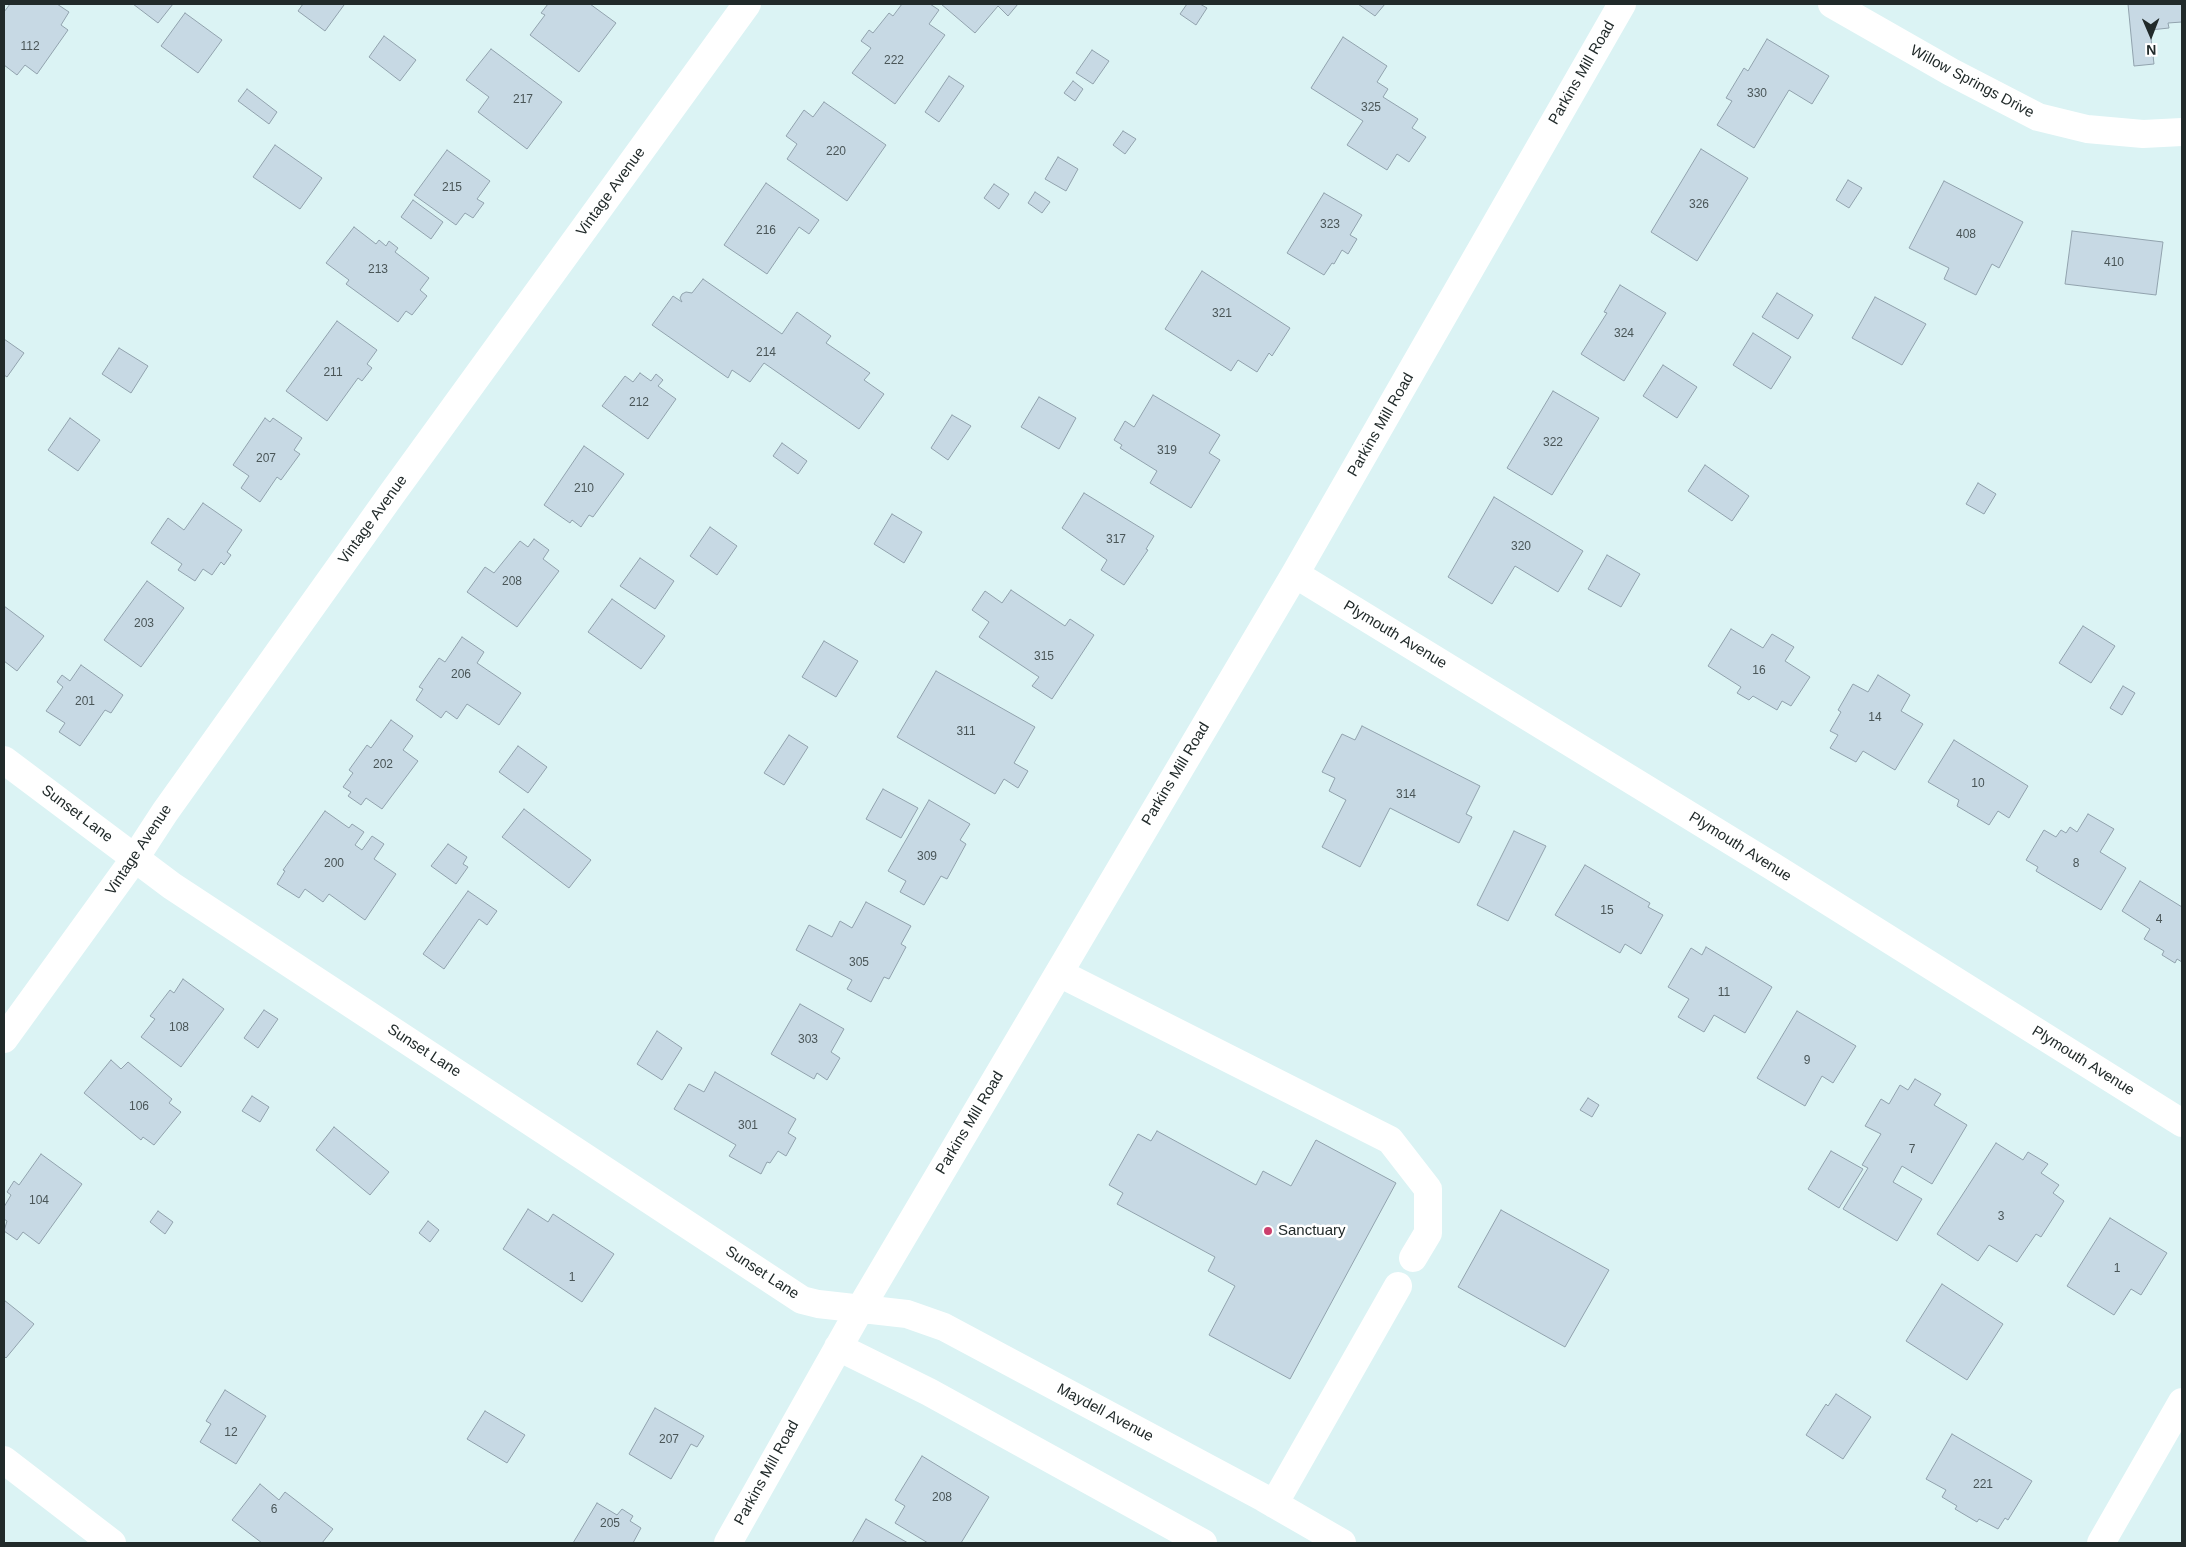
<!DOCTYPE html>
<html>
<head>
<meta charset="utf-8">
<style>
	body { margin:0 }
	#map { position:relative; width:2186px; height:1547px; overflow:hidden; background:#dbf3f4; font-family:Arial,sans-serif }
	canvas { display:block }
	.frame { position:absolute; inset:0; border:5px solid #212a2a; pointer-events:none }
	.north { position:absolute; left:2126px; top:10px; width:50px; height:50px; -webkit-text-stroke:4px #fff; paint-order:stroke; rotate:179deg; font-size:14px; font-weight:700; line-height:20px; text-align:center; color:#212a2a }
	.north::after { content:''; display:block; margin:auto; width:18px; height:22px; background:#212a2a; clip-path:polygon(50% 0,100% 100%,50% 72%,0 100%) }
</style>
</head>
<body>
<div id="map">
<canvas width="2186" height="1547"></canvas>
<div class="frame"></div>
<div class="north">N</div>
</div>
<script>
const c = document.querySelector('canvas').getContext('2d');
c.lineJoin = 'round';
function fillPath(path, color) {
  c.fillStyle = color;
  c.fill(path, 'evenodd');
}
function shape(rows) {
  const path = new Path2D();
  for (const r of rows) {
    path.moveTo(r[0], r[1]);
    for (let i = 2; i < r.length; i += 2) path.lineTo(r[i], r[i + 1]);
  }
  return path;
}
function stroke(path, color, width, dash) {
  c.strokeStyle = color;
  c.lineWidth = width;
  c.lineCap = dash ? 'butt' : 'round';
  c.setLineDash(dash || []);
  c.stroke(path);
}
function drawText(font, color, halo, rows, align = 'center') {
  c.font = font + ' Arial,sans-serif';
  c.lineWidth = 5;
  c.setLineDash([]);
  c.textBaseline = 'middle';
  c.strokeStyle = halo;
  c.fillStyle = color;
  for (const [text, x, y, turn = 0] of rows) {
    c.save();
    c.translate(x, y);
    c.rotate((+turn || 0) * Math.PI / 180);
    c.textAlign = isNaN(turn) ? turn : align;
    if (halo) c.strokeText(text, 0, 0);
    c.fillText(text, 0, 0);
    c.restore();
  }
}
const building = shape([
	[10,4,57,4,69,12,61,25,68,30,37,74,25,65,17,75,4,65,4,12,10,4],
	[133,4,173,4,158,23,133,4],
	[303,4,343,4,344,5,325,31,298,11,303,4],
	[548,4,590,4,616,23,579,72,530,35,545,15,541,13,548,4],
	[902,4,930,4,939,10,929,24,945,35,895,104,852,73,871,48,861,41,869,30,873,33,889,13,893,16,902,4],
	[941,4,1018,4,1008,16,998,6,975,33,941,4],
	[1187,4,1200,4,1207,8,1196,25,1180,14,1187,4],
	[1358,4,1385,4,1375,16,1358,4],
	[2128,4,2182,4,2182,22,2168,23,2169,28,2150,30,2154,64,2134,66,2128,4],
	[185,13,222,40,198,73,161,46,185,13],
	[384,36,416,60,400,81,369,57,384,36],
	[1343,37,1387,66,1377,82,1388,89,1383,97,1418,119,1412,128,1426,137,1409,162,1397,154,1387,170,1347,145,1363,121,1311,88,1343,37],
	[1767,39,1829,76,1812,104,1789,90,1754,148,1717,125,1732,101,1726,98,1744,68,1748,71,1767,39],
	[491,49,562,102,527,149,478,112,489,97,466,80,491,49],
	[1092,50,1109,61,1093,84,1076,73,1092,50],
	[949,76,964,86,939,122,925,112,949,76],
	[1073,81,1083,89,1075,101,1064,93,1073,81],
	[247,89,277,112,269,124,238,101,247,89],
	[824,102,886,145,847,201,787,159,797,144,786,136,804,110,813,117,824,102],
	[1123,131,1136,139,1125,154,1113,145,1123,131],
	[275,145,322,178,300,209,253,177,275,145],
	[1701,149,1748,178,1697,261,1651,232,1701,149],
	[447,150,490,181,477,199,484,203,473,218,465,213,456,225,414,195,447,150],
	[1058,157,1078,169,1066,191,1045,179,1058,157],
	[1848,180,1862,188,1849,208,1836,200,1848,180],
	[1944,181,2023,222,1999,268,1992,264,1976,295,1944,279,1949,268,1909,248,1944,181],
	[766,183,819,220,809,234,799,227,767,274,724,245,766,183],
	[994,184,1009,194,999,209,984,198,994,184],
	[1035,192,1050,202,1042,213,1028,203,1035,192],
	[1324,193,1362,215,1350,235,1357,239,1348,254,1342,250,1334,264,1332,263,1324,275,1287,253,1324,193],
	[413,200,443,222,431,239,401,217,413,200],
	[354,227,376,244,379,240,386,246,389,241,398,248,395,252,429,278,420,290,427,296,412,315,406,311,398,322,346,284,349,280,326,263,354,227],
	[2072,231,2163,242,2156,295,2065,284,2072,231],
	[1202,271,1290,328,1272,356,1269,353,1257,372,1238,360,1231,371,1165,329,1202,271],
	[703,279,782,334,797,312,831,336,826,343,870,373,864,380,884,394,859,429,764,363,750,382,732,370,728,378,652,325,673,296,682,302,680,298,682,294,686,292,692,293,703,279],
	[1620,285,1666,313,1624,381,1581,354,1607,313,1604,312,1620,285],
	[1777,293,1813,315,1798,339,1762,317,1777,293],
	[1875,297,1926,324,1902,365,1852,338,1875,297],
	[337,321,377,350,367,364,372,368,362,381,358,378,327,421,286,391,337,321],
	[1753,333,1791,357,1771,389,1733,365,1753,333],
	[4,339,24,353,7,377,4,375,4,339],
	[119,348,148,366,131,393,102,374,119,348],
	[1663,365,1697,387,1677,418,1643,396,1663,365],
	[640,373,651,381,656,374,663,380,658,386,676,399,648,439,602,406,625,376,633,382,640,373],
	[1553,391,1599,418,1552,495,1507,468,1553,391],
	[1153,395,1220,435,1209,453,1220,460,1191,508,1150,483,1157,471,1120,448,1122,445,1114,440,1125,421,1134,427,1153,395],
	[1039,397,1076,418,1059,449,1021,427,1039,397],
	[952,415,971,426,948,460,931,448,952,415],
	[70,418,100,440,78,471,48,450,70,418],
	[265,418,270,422,273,418,302,438,294,450,300,454,281,480,277,477,260,502,241,488,249,476,233,465,265,418],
	[782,443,807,461,798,474,773,456,782,443],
	[584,446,624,474,593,517,589,515,581,527,572,520,570,523,544,505,584,446],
	[1705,465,1749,496,1732,521,1688,491,1705,465],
	[1978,483,1996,494,1984,514,1966,504,1978,483],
	[1084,493,1154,536,1146,549,1148,550,1124,585,1101,570,1107,560,1062,528,1084,493],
	[1494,497,1583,551,1558,592,1515,566,1492,604,1448,577,1494,497],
	[203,503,242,530,227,552,231,555,224,565,221,562,212,575,203,569,195,581,178,570,182,564,151,543,168,518,184,530,203,503],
	[892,514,922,532,904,563,874,544,892,514],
	[710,527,737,546,717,575,690,556,710,527],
	[534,539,549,550,543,559,559,571,517,627,467,592,485,567,494,573,520,541,528,547,534,539],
	[1607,555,1640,574,1621,607,1588,589,1607,555],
	[640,558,674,581,655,609,620,586,640,558],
	[147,581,184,608,141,667,104,640,147,581],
	[1011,590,1065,626,1070,619,1094,635,1052,699,1032,686,1039,677,979,637,989,622,972,610,985,591,1002,603,1011,590],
	[612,599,665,636,641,669,588,632,612,599],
	[4,606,44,636,17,671,4,661,4,606],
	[2083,626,2115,646,2091,683,2059,663,2083,626],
	[1731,629,1763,648,1772,634,1794,647,1785,661,1810,677,1791,706,1782,701,1777,710,1753,696,1749,700,1737,693,1741,687,1708,666,1731,629],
	[462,637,484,652,477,663,521,693,499,725,467,704,457,719,446,711,441,718,416,700,423,689,419,687,439,658,445,662,462,637],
	[824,641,858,661,836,697,802,677,824,641],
	[81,665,123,695,111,713,105,710,80,746,59,732,65,723,46,711,63,687,57,682,62,675,70,681,81,665],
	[936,671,1035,727,1014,763,1028,771,1018,788,1004,779,995,794,897,737,936,671],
	[1878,675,1910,695,1901,711,1923,724,1895,770,1863,751,1856,762,1830,748,1838,735,1830,731,1841,712,1838,710,1853,684,1868,692,1878,675],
	[2123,686,2135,693,2122,715,2110,708,2123,686],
	[391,720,413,736,403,750,418,761,382,809,366,798,361,805,348,796,351,792,343,787,353,773,349,770,367,745,371,748,391,720],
	[1362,726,1480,786,1466,814,1472,817,1459,843,1390,808,1360,867,1322,847,1346,800,1329,791,1335,778,1322,772,1342,734,1355,740,1362,726],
	[789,735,808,747,784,785,764,773,789,735],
	[1954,740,2028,786,2009,818,1998,811,1989,825,1957,806,1959,800,1928,782,1954,740],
	[518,746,547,767,528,793,499,772,518,746],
	[883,789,918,808,901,838,866,819,883,789],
	[929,800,970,824,960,840,966,844,947,879,941,876,924,905,900,892,906,881,888,871,929,800],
	[524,809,591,860,569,888,502,837,524,809],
	[325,811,349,828,352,824,364,832,355,845,362,850,372,836,384,844,374,859,396,874,365,920,329,894,323,902,305,889,299,898,277,884,285,871,283,870,325,811],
	[2088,814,2114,829,2100,852,2126,868,2101,910,2036,871,2038,867,2026,860,2044,830,2056,837,2061,830,2066,833,2070,827,2077,832,2088,814],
	[1514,831,1546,846,1508,921,1477,905,1514,831],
	[448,844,467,857,463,864,468,867,456,884,431,866,448,844],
	[1585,865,1650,903,1648,907,1663,915,1641,954,1625,944,1620,953,1555,915,1585,865],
	[2140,881,2182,907,2182,962,2177,959,2175,963,2162,955,2164,951,2144,939,2150,929,2122,911,2140,881],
	[468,891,497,911,487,925,479,919,444,969,423,954,468,891],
	[866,902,911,926,901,944,906,947,889,979,884,977,871,1002,847,989,852,980,796,950,809,925,832,937,840,921,852,928,866,902],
	[1706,947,1772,987,1745,1033,1714,1015,1704,1032,1678,1017,1689,999,1668,987,1691,948,1702,955,1706,947],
	[183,979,224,1009,181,1067,141,1037,155,1019,150,1016,170,990,174,993,183,979],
	[800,1004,844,1029,831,1052,840,1058,827,1080,817,1073,814,1079,771,1054,800,1004],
	[264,1010,278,1019,258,1048,244,1038,264,1010],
	[1797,1011,1856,1046,1833,1083,1822,1076,1805,1106,1757,1078,1797,1011],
	[657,1031,682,1048,662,1080,637,1064,657,1031],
	[111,1060,121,1069,128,1062,172,1099,169,1103,181,1112,154,1145,143,1137,141,1140,84,1093,111,1060],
	[715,1072,796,1119,788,1133,796,1138,786,1156,778,1151,770,1163,767,1162,761,1174,729,1156,736,1145,674,1109,689,1084,704,1092,715,1072],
	[1915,1079,1941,1094,1934,1105,1967,1125,1932,1184,1902,1166,1893,1182,1922,1199,1897,1241,1843,1209,1868,1168,1862,1165,1881,1134,1865,1126,1881,1099,1889,1104,1900,1085,1908,1090,1915,1079],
	[252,1096,269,1107,260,1122,242,1111,252,1096],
	[1588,1098,1599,1105,1592,1117,1580,1110,1588,1098],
	[334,1127,389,1172,370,1195,316,1150,334,1127],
	[1157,1131,1256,1185,1263,1171,1291,1186,1316,1140,1396,1183,1290,1379,1209,1335,1235,1286,1208,1271,1215,1257,1117,1204,1123,1193,1109,1185,1138,1134,1151,1141,1157,1131],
	[1996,1143,2023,1160,2028,1152,2048,1164,2041,1173,2059,1185,2053,1193,2064,1201,2041,1237,2036,1234,2017,1262,1989,1245,1978,1261,1937,1234,1996,1143],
	[1831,1151,1863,1169,1839,1208,1808,1189,1831,1151],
	[41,1154,82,1184,39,1244,23,1232,17,1240,4,1231,7,1221,4,1219,4,1207,11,1195,7,1192,14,1181,19,1185,41,1154],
	[528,1209,548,1222,553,1214,614,1254,582,1302,503,1249,528,1209],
	[1501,1210,1609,1270,1565,1347,1458,1287,1501,1210],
	[158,1211,173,1222,165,1234,150,1222,158,1211],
	[2110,1218,2167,1253,2141,1295,2131,1289,2114,1315,2067,1286,2110,1218],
	[428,1221,439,1230,430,1242,419,1233,428,1221],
	[1942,1284,2003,1324,1967,1380,1906,1341,1942,1284],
	[4,1300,34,1324,6,1358,4,1356,4,1300],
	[225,1390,266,1416,236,1464,200,1442,211,1424,206,1421,225,1390],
	[1836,1394,1871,1417,1843,1459,1806,1435,1826,1404,1828,1406,1836,1394],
	[655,1408,704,1436,697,1447,691,1444,671,1479,629,1454,655,1408],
	[485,1411,525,1435,507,1463,467,1439,485,1411],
	[1952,1434,2032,1481,2008,1520,2005,1518,1998,1529,1979,1519,1977,1522,1955,1509,1957,1506,1942,1497,1946,1490,1926,1479,1952,1434],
	[922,1456,989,1497,961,1543,928,1543,895,1523,905,1506,895,1500,922,1456],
	[260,1484,279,1500,285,1492,333,1529,322,1543,262,1543,232,1520,260,1484],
	[597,1503,617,1515,622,1509,633,1516,630,1521,641,1528,633,1543,573,1543,597,1503],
	[866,1519,908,1543,852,1543,866,1519]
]);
const minor = shape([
	[1832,4,1951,72,2038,117,2087,129,2143,134,2182,132],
	[1295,574,1772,866,2182,1123],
	[4,760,172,886,802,1300,818,1304,907,1314,944,1327,1264,1498,1342,1543],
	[1059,973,1390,1140,1428,1189,1428,1233,1413,1258],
	[4,1039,135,858,165,812,391,495,747,4],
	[838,1347,929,1392,1203,1543],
	[4,1460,112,1543],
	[1274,1504,1398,1286],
	[728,1543,860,1309,1295,574,1622,4],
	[2101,1543,2182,1402]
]);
const markers = [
	[1268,1231,5,"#cc3f6d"]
];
const numberNames = [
	["112",30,47],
	["222",894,61],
	["330",1757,94],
	["217",523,100],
	["325",1371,108],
	["220",836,152],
	["215",452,188],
	["326",1699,205],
	["323",1330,225],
	["216",766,231],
	["408",1966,235],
	["410",2114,263],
	["213",378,270],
	["321",1222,314],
	["324",1624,334],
	["214",766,353],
	["211",333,373],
	["212",639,403],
	["322",1553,443],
	["319",1167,451],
	["207",266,459],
	["210",584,489],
	["317",1116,540],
	["320",1521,547],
	["208",512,582],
	["203",144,624],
	["315",1044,657],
	["16",1759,671],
	["206",461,675],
	["201",85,702],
	["14",1875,718],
	["311",966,732],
	["202",383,765],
	["10",1978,784],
	["314",1406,795],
	["309",927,857],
	["200",334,864],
	["8",2076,864],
	["15",1607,911],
	["4",2159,920],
	["305",859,963],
	["11",1724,993],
	["108",179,1028],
	["303",808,1040],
	["9",1807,1061],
	["106",139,1107],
	["301",748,1126],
	["7",1912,1150],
	["104",39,1201],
	["3",2001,1217],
	["1",2117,1269],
	["1",572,1278],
	["12",231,1433],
	["207",669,1440],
	["221",1983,1485],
	["208",942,1498],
	["6",274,1510],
	["205",610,1524]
];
const streetNames = [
	["Parkins Mill Road",1582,73,-60],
	["Willow Springs Drive",1972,82,28],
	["Vintage Avenue",611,192,-54],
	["Parkins Mill Road",1381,425,-60],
	["Vintage Avenue",373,520,-54],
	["Plymouth Avenue",1395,635,31],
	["Parkins Mill Road",1176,774,-59],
	["Sunset Lane",77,814,37],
	["Plymouth Avenue",1740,847,32],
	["Vintage Avenue",139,850,-56],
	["Sunset Lane",424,1051,33],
	["Plymouth Avenue",2083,1061,32],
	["Parkins Mill Road",970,1123,-59],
	["Sunset Lane",762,1273,33],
	["Maydell Avenue",1105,1413,28],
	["Parkins Mill Road",767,1473,-61]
];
const poiNames = [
	["Sanctuary",1278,1231]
];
fillPath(building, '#c7d9e4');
stroke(building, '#91a2ad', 1);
stroke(minor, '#fff', 28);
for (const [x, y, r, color] of markers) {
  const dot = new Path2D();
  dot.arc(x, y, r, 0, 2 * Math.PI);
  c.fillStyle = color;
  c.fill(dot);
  stroke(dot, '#fff', 2);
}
drawText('12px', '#4a5658', null, numberNames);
drawText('15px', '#212a2a', '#fff', streetNames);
drawText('15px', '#212a2a', '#fff', poiNames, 'left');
</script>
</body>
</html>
